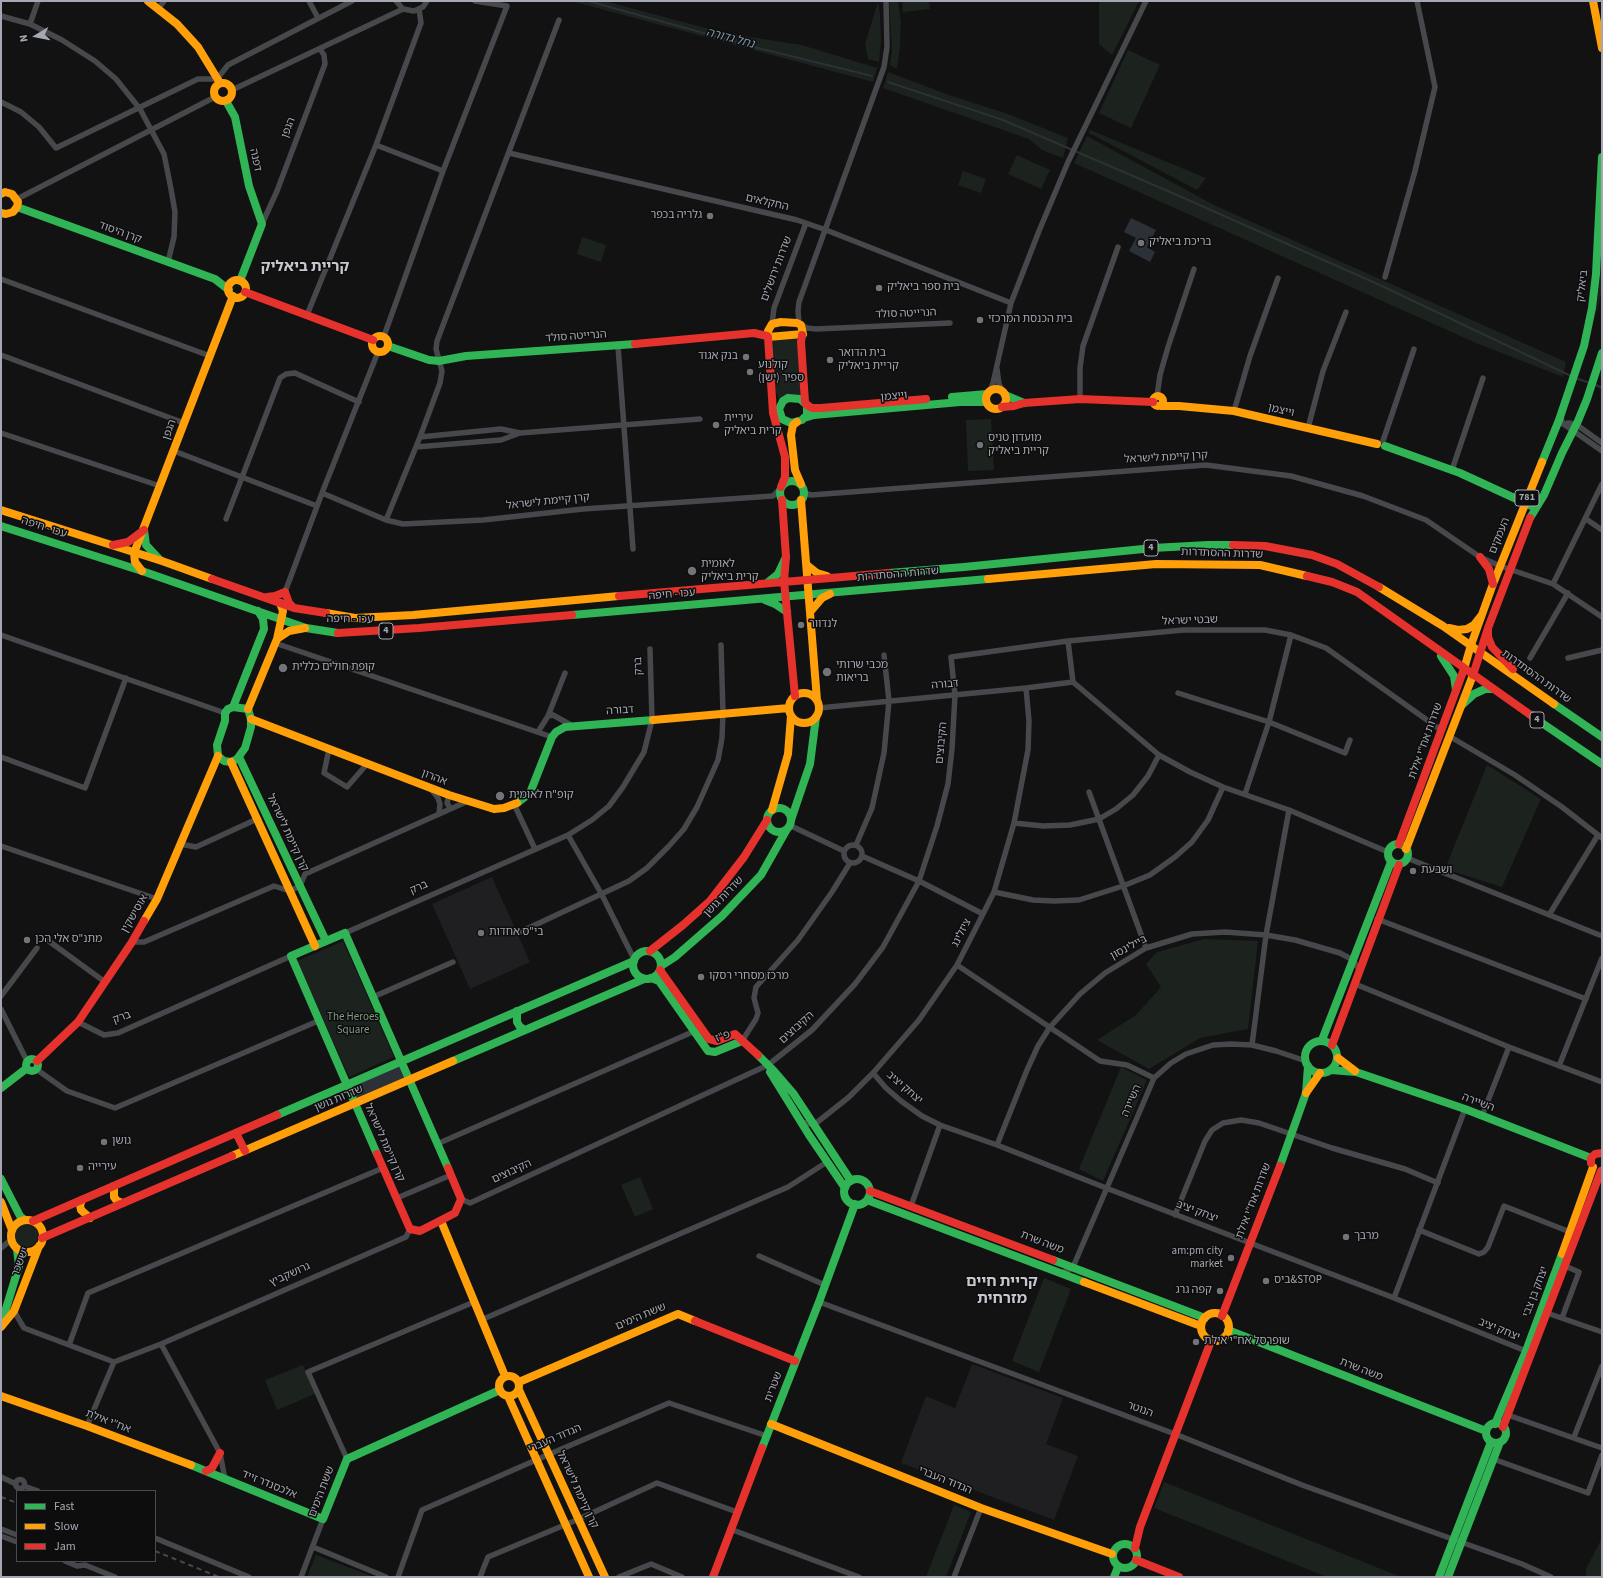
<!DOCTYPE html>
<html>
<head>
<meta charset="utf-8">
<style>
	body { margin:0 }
	#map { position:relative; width:1603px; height:1578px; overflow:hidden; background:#121213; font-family:"Source Sans 3",sans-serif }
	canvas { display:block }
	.frame { position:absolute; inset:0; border:2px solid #a5a8b2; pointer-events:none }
	.legend { position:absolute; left:16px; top:1490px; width:140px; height:72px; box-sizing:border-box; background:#0d0d0e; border:1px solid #4a4b50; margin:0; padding:5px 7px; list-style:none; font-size:12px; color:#a5a8b2 }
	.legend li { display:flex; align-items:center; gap:8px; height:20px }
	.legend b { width:20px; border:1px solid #4a4b50 }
	.north { position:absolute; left:16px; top:16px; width:40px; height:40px; -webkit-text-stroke:3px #0d0d0e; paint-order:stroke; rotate:260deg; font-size:11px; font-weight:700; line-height:16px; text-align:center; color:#a5a8b2 }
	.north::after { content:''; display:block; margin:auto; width:14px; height:18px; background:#a5a8b2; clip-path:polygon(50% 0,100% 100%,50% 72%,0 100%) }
</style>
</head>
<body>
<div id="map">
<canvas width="1603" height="1578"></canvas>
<div class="frame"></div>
<ul class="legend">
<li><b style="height:5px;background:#30b455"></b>Fast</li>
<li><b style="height:5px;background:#ff9f0a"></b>Slow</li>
<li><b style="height:5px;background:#e5322d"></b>Jam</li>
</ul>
<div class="north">N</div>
</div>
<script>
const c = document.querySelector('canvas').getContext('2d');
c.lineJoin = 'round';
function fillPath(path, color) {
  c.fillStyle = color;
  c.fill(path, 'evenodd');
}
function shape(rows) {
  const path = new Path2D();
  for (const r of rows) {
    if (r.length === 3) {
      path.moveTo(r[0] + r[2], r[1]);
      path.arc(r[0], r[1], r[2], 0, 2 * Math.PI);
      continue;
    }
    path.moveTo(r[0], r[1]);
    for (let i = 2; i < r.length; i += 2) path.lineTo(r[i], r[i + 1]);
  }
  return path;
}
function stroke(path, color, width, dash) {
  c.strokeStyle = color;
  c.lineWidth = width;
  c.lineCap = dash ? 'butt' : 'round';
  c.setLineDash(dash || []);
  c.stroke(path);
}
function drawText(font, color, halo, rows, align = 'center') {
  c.font = font + ' "Source Sans 3","Noto Sans Hebrew",sans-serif';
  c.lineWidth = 3;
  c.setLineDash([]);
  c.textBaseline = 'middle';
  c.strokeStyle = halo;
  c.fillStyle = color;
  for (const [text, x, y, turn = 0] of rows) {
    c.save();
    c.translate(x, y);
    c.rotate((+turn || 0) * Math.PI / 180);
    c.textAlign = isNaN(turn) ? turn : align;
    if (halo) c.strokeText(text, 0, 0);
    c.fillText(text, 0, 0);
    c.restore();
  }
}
const built = shape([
	[492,877,530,962,470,989,432,904],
	[972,1364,1063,1398,1046,1444,1078,1456,1054,1520,901,1463,926,1396,955,1408]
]);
const green = shape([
	[571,1,605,1,724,33,802,45,877,68,873,82],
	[889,1,898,1,901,22,900,47,897,69,890,65,892,50],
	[902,1,929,1,930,9,903,12],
	[1099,1,1139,1,1112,55,1099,44],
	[878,2,880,14,881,42,879,62,868,59,865,44],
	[1128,50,1160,65,1131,128,1099,113],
	[888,72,949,95,1008,114,1068,138,1063,158,1042,150,1029,139,883,88],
	[1090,130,1206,178,1197,190,1089,133],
	[1087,136,1214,205,1566,362,1563,377,1476,343,1074,163],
	[1017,155,1050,170,1041,189,1008,174],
	[963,171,986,179,981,193,958,185],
	[1602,234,1602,288,1596,318,1601,261],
	[582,237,606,245,601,262,577,254],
	[799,338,801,396,779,399,775,390,771,340],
	[991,419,994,470,968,471,966,420],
	[1487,765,1541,799,1502,887,1445,869],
	[1204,939,1258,941,1248,1029,1200,1038,1149,1069,1097,1040,1136,1015,1161,987,1146,964,1157,952],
	[343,941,394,1057,349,1077,297,961],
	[1121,1067,1147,1080,1103,1181,1079,1169],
	[640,1177,653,1209,635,1217,621,1185],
	[26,1235,12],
	[1044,1278,1071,1289,1039,1372,1012,1361],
	[303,1365,315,1394,277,1410,265,1380],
	[1164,1482,1401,1577,1327,1577,1154,1508],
	[954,1505,971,1512,946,1577,926,1577],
	[1602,1538,1602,1577,1586,1577,1586,1569],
	[316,1555,374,1577,307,1577]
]);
const water = shape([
	[1131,218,1156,230,1147,247,1155,252,1150,262,1129,251,1136,238,1124,232],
	[400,1063,407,1079,356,1101,350,1085]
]);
const stream = shape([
	[588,1,754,47,872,76],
	[888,82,1003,120,1177,195,1382,286,1571,376],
	[1575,378,1590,383],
	[1594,384,1602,388]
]);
const street = shape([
	[309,1,318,18],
	[396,1,403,9,414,11,423,7,427,1],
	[158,9,164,1],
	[1,16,30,24,62,40,95,61,116,79,140,109,164,154,171,189,175,212,174,237,168,262],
	[30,24,38,1],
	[232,90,403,9],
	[1,102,21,112,39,127,56,148,198,79,217,79,228,65,352,1],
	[376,145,443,171],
	[509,153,797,220,826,230,1011,303],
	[17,199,215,97],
	[262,224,277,191,325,64,324,55,320,49],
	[1385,277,1415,171,1435,87,1417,1],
	[1,279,210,356],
	[307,315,376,145,421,23,419,9],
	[772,324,774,308,806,223],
	[799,324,798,310,799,302,884,67,887,47,886,1],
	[801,325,807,328,816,329,950,323],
	[384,336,443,171,507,6,475,1],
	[618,346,633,549],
	[1,355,184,423],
	[997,369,999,384,1003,392],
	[990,391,993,383,1011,303,1039,231,1068,162,1146,1],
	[1157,396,1160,375,1168,347,1194,269],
	[1080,399,1080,368,1083,346,1118,247],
	[1234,411,1250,356,1278,278],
	[1561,416,1562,422,1565,425,1602,451],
	[1563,424,1569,423,1577,425,1602,443],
	[1308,428,1323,371,1346,312],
	[1,433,160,486],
	[420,437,501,429,520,433,700,419],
	[1383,441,1414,349],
	[416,447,501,440,520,433],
	[174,451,317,506],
	[1452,470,1483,378],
	[322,493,386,520,403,524,483,520,583,509,773,496,780,489],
	[804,493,811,495,1206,465,1291,476,1363,496,1426,520,1480,557,1500,566,1553,584,1602,617],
	[226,519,280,378,286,374,295,373,359,402],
	[1586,519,1602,530],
	[386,520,420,437,440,383,442,371,436,349,437,341,559,20],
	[1553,584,1602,484],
	[285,592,322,493,378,352],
	[1,635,225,713],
	[1068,641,1073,682,1159,755,1190,772,1223,787,1289,810,1388,852],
	[275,643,552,737],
	[1530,658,1568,593],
	[1568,658,1602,650],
	[1178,693,1269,722,1345,753,1350,740],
	[819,708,1026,688,1073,682],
	[548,716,553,715,571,725],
	[538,732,548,716,565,673],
	[1449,736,1515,775,1562,807,1602,838],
	[329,749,324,773,347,787,367,764],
	[1,757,85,788,126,678],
	[431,789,438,798,440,804,439,813],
	[1089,792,1146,948],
	[1245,794,1269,722,1291,635],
	[449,795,447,803,450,808],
	[514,804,535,849],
	[1014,823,1043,826,1070,825,1099,819,1116,809,1133,795,1148,776,1159,755],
	[789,825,844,851],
	[568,835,602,895,634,959],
	[180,844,196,847,257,819],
	[853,854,9],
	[856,845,872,808,884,753,889,701,884,655],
	[1,846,157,899],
	[862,856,919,881,983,914],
	[1407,858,1602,936],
	[994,892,1033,900,1054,901,1079,900,1123,886,1150,875,1175,857,1192,842,1208,820,1223,787],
	[1549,915,1598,835],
	[1377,919,1586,999],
	[520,932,629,881,647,868,669,846,684,829,697,807,718,760,722,738,723,713,721,645],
	[345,933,568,835,592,820,609,806,623,787,644,752,652,720,650,649],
	[46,939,105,982],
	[132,942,144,942,274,886,290,891,300,886,305,874,466,802],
	[957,965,1100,1061,1127,1065,1154,1078],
	[1355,984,1509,1047,1602,1082],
	[1,996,37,948],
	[373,997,453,962],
	[1,1009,27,1061],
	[78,1022,104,1035,118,1033,291,956],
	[742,1041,756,1019,758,1013,754,998,756,987,798,940,832,892,850,863],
	[1252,1045,1266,935,1289,810],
	[1559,1066,1602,958],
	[36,1069,67,1091,115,1108,318,1021],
	[873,1073,886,1088,901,1101,922,1116,940,1125,997,1145,1106,1188,1389,1296,1526,1351],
	[1482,1116,1509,1047],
	[801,1122,810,1124,815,1124,849,1097,873,1073,919,1020,957,965,983,914,994,892,1014,823,1028,750,1029,721,1026,688],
	[437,1144,697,1030],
	[997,1145,1027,1070,1038,1046,1050,1027,1080,994,1105,973,1146,948,1192,934,1225,932,1266,935,1295,940,1340,953,1353,960,1360,971],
	[397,1198,451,1175],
	[461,1199,470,1203,768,1065,812,1030,855,984,883,947,919,881,937,826,948,784,952,749,955,695,951,657,1068,641,1183,630,1265,630,1291,635,1326,648,1441,730],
	[911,1206,940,1125],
	[1175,1215,1205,1141,1212,1130,1223,1123,1241,1120,1259,1123,1332,1148,1405,1169,1438,1183],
	[1419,1230,1479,1254,1484,1252,1488,1247,1504,1206,1570,1232],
	[1,1248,11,1240],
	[759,1256,825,1285],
	[1060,1273,1067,1271,1073,1267,1154,1078,1171,1063,1186,1054,1213,1045,1231,1044,1252,1045,1276,1051,1306,1061],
	[1394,1298,1465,1109],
	[819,1302,1175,1434,1302,1485,1522,1564,1551,1577],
	[14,1311,24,1328,114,1362],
	[1547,1313,1602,1332],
	[1562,1318,1579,1272,1565,1266],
	[481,1320,788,1187,827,1162],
	[161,1344,220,1453,225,1479],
	[69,1345,88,1293,383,1168],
	[114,1362,161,1344,406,1237,410,1229],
	[1508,1415,1602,1448],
	[87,1426,114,1362],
	[1574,1437,1602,1366],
	[347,1459,308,1372,474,1302],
	[1493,1459,1588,1493,1602,1455],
	[1,1477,16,1484],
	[20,1484,4.5],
	[24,1486,38,1491],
	[1,1529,17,1535],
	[730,1529,859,1577],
	[1,1536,17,1542],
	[155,1538,249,1577],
	[313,1547,386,1577],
	[65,1561,77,1566,85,1565,115,1577],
	[301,1577,323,1519],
	[398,1577,422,1510,536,1460,669,1403,767,1436],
	[480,1577,488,1557,579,1519,657,1483,737,1512],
	[619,1577,651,1564,682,1577],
	[954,1577,981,1508]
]);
const fast = shape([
	[226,101,235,117,249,186,262,224,240,281],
	[17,207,215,279,229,290],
	[388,346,429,360,439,361,466,356,635,344],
	[1005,395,1024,403],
	[952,397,987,394],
	[788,398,800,399,807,405,807,415,802,420,791,423,782,419,779,409,783,401,788,398],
	[804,418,814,415,960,402,986,402],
	[1385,446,1460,473,1536,508],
	[1542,462,1559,420,1584,346,1592,308,1596,274,1602,157],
	[792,493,12],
	[1530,518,1544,495,1562,453,1578,421,1587,399,1602,353],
	[1,526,142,571,306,628,338,633],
	[144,530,146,545,160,560],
	[889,573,964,567,1153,548,1208,545,1233,545],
	[768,582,778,574,786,557],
	[765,600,775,604,787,612],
	[572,615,988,579],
	[1441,656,1454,676,1456,690],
	[1554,704,1602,737],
	[1462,705,1474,694,1485,689,1492,689],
	[233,707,248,709,251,719,251,727,245,748,237,759,231,762,224,761,218,756,217,745,225,721,225,713,228,709,233,707],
	[233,707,264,629,263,619,258,611],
	[1539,721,1602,764],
	[239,757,326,941],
	[517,803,530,793,552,737,556,732,565,727,653,720],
	[779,820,12],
	[791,820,810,764,816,717],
	[1398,854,10],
	[345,933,448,1168],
	[345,933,291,956,377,1154],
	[647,965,14],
	[661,966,675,957,722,916,761,875,787,829],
	[651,978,659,981,708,1051,715,1052,742,1041],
	[517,1011,517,1022,520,1027,525,1030],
	[1322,1040,1391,862],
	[1321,1057,16],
	[758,1055,774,1071,793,1093,851,1181],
	[32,1065,6],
	[453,1061,644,979],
	[1331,1070,1356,1072,1465,1109,1591,1158],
	[770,1072,809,1135,845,1188],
	[1,1088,27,1068],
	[277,1115,634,961],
	[1280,1166,1306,1093,1308,1066],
	[1,1179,20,1216,25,1220],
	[857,1192,13],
	[867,1200,1084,1282],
	[1053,1260,1205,1318],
	[1,1325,19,1266,17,1249],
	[1228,1330,1486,1431],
	[1496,1433,10],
	[1495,1424,1526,1351,1562,1254],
	[762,1448,819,1302,855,1204],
	[191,1465,323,1519,347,1459,500,1390],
	[1125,1556,12],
	[1114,1577,1118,1567],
	[1439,1577,1491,1442],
	[1448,1577,1500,1442]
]);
const slow = shape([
	[148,1,177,24,198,47,220,83],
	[1593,1,1602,48],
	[223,92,9],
	[1,194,5,192,12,194,18,202,17,207,13,212,6,214,1,213],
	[237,289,9],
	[781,322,797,323,801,325,803,334,768,337,768,331,772,324,781,322],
	[380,344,8],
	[996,399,10],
	[1158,401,5],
	[1161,406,1179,406,1234,411,1377,444],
	[797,422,793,425,791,435,795,470,801,484],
	[801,500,817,700],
	[1,510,162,561,212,579],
	[807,565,817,573,827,576],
	[142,571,135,562,134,553,233,296],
	[988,579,1156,564,1260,565,1307,576],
	[1379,587,1443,626,1554,704],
	[811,611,822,598,830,594],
	[326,613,355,618,413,615,619,596],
	[1449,628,1458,630,1467,629,1474,625,1481,616],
	[277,639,289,631,305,628],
	[1464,669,1471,645,1493,584,1542,462],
	[804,708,15],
	[248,709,277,639,283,611,280,603],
	[251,719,449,795,494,809,504,808,517,803],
	[653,720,789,708],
	[231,762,315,946],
	[772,810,788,754,791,716],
	[1406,849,1473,675],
	[144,921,157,899,218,756],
	[1338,1058,1355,1071],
	[1306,1093,1320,1073],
	[232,1156,453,1061],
	[114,1186,114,1197,117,1201,123,1203],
	[82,1200,80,1205,81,1210,90,1218],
	[1,1202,12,1230],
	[27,1236,16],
	[441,1221,505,1376],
	[1562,1254,1593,1167],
	[1084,1282,1201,1326],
	[1215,1327,14],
	[1,1327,14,1311,39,1246],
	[509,1386,10],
	[519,1382,678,1314,695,1321],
	[519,1390,605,1577],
	[1,1396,87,1426,191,1465],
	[508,1396,589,1577],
	[771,1424,981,1508,1112,1554]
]);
const jam = shape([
	[245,292,373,340],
	[802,335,801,342,805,402],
	[768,337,773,413,785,457,785,477,781,487],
	[635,344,754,333,767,336],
	[807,405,812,408,821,408,926,399],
	[1002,407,1014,406,1024,403,1080,399,1153,402],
	[782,500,786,557,784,581,795,696],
	[113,545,128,542,144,530],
	[1233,545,1265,546,1312,555,1337,564,1379,587],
	[1480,557,1489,569,1493,584],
	[1307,576,1332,582,1357,592,1539,721],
	[212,579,294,608,326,613],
	[619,596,889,573],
	[267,597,275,596,285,592,289,603,294,608],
	[1488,628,1488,637,1492,647,1513,669],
	[338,633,419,628,572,615],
	[1473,675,1488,628,1530,518],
	[1399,844,1464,669],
	[650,951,683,925,710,901,744,857,767,820],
	[660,970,709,1039,717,1041,735,1034,758,1055],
	[1332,1045,1399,865],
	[37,1061,78,1022,132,942,144,921],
	[236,1133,245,1151],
	[377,1154,410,1229,420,1231,455,1213,461,1199,448,1168],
	[1591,1163,1591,1158,1595,1154,1602,1153],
	[870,1191,1053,1260],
	[33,1221,277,1115],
	[42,1238,232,1156],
	[1222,1316,1280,1166],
	[695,1321,795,1361],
	[1503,1427,1601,1171],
	[206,1471,212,1468,220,1453],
	[1135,1548,1140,1527,1211,1341],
	[1136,1560,1179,1577],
	[713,1577,762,1448]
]);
const rail = shape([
	[1,1497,17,1503],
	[155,1551,219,1577]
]);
const markers = [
	[710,216,4,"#72747a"],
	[1141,243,4,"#72747a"],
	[879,288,4,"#72747a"],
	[980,320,4,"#72747a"],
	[746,357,4,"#72747a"],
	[830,360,4,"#72747a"],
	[750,372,4,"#72747a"],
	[716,425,4,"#72747a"],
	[980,445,4,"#72747a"],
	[692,571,5,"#72747a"],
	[801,625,4,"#72747a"],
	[283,668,5,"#72747a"],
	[827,672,5,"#72747a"],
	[500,796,5,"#72747a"],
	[1413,871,4,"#72747a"],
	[481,933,4,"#72747a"],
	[27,940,4,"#72747a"],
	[701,977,4,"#72747a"],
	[104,1142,4,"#72747a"],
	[80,1168,4,"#72747a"],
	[1346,1237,4,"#72747a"],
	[1231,1258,4,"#72747a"],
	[1266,1281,4,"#72747a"],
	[1220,1291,4,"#72747a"],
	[1196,1342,4,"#72747a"]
];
const shields = [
	[1527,498,24],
	[1151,548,14],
	[386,631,14],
	[1537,720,14]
];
const shieldNames = [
	["781",1527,498],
	["4",1151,548],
	["4",386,631],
	["4",1537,720]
];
const streetNames = [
	["הגפן",289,128,-69],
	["דפנה",255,160,78],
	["החקלאים",767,203,13],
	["קרן היסוד",120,233,20],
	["שדרות ירושלים",777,269,-69],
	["ביאליק",1583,286,-83],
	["הנרייטה סולד",906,314,-2],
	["הנרייטה סולד",576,337,-4],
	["וייצמן",894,397,-5],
	["וייצמן",1281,411,13],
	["הגפן",170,430,-70],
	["קרן קיימת לישראל",1166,458,-3],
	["קרן קיימת לישראל",548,502,-6],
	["עכו - חיפה",44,528,18],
	["העמקים",1500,536,-68],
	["שדרות ההסתדרות",1222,554,2],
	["שדרות ההסתדרות",898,575,-5],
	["עכו - חיפה",672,595,-5],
	["עכו - חיפה",350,620,1],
	["שבטי ישראל",1190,621,-2],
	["ברק",639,666,-92],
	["שדרות ההסתדרות",1536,677,36],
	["דבורה",945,685,-5],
	["דבורה",620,711,-3],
	["שדרות אח\"י אילת",1426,741,-70],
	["הקיבוצים",942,743,-85],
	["אהרון",434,778,21],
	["קרן קיימת לישראל",287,833,65],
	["ברק",419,888,-24],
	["שדרות גושן",724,897,-46],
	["אוסישקין",135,914,-60],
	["ציזלינג",962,933,-63],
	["ביילינסון",1129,948,-28],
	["ברק",122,1018,-21],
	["הקיבוצים",797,1028,-42],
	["פ\"ז",723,1037,-22],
	["יצחק יציב",904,1088,41],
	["שדרות גושן",339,1099,-23],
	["השיירה",1132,1101,-67],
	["השיירה",1478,1103,21],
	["קרן קיימת לישראל",384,1143,66],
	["הקיבוצים",512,1172,-25],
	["שדרות אח\"י אילת",1254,1201,-69],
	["יצחק יציב",1197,1212,21],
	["משה שרת",1042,1243,21],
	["יששכר",21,1262,-69],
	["גרושקביץ",290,1275,-24],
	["יצחק בן צבי",1536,1292,-69],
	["ששת הימים",641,1317,-23],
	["יצחק יציב",1499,1330,22],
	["משה שרת",1361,1370,21],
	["שטרית",774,1387,-69],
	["הנוטר",1140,1410,20],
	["אח\"י אילת",108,1422,21],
	["הגדוד העברי",555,1439,-23],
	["הגדוד העברי",945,1481,22],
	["אלכסנדר זייד",269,1485,22],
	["קרן קיימת לישראל",577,1490,65],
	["ששת הימים",322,1492,-69]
];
const poiNames = [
	["גלריה בכפר",702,216,"right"],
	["בריכת ביאליק",1149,243],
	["בית ספר ביאליק",887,288],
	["בית הכנסת המרכזי",988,320],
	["בית הדואר",838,354],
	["קריית ביאליק",838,367],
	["בנק אגוד",738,357,"right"],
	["קולנוע",758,366],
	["ספיר (ישן)",758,379],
	["עיריית",724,419],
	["קרית ביאליק",724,432],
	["מועדון טניס",988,439],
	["קריית ביאליק",988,452],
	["לאומית",701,565],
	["קרית ביאליק",701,578],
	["לנדוור",809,625],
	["מכבי שרותי",836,666],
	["בריאות",836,679],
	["קופת חולים כללית",292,668],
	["קופ\"ח לאומית",509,796],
	["ושבעת",1421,871],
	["בי\"ס אחדות",489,933],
	["מתנ\"ס אלי הכן",35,940],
	["מרכז מסחרי רסקו",709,977],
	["גושן",112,1142],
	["עירייה",88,1168],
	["מרבך",1354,1237],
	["am:pm city",1223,1252,"right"],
	["market",1223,1265,"right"],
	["ביס&STOP",1274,1281],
	["קפה גרג",1212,1291,"right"],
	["שופרסל אח\"י אילת",1204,1342]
];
const parkNames = [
	["The Heroes",353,1018],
	["Square",353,1031]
];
const waterNames = [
	["נחל גדורה",730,39,15]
];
const districtNames = [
	["קריית ביאליק",305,268],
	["קריית חיים",1002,1283],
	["מזרחית",1002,1300]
];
fillPath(built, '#1f1f21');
fillPath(green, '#1c221d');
fillPath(water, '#2b3136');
stroke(stream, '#2b3136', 2);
stroke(street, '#47484b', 5.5);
stroke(fast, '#30b455', 8);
stroke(slow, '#ff9f0a', 8);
stroke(jam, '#e5322d', 8);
stroke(rail, '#48494b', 2, [5, 4]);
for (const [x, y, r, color] of markers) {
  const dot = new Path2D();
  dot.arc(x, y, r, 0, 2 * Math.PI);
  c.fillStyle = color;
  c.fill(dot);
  stroke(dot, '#0d0d0e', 1.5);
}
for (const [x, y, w] of shields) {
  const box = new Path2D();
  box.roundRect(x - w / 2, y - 8, w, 16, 3);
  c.fillStyle = '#0d0d0e';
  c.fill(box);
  stroke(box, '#a5a8b2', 1);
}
drawText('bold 10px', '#a5a8b2', null, shieldNames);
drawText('11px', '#a5a8b2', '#0d0d0e', streetNames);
drawText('11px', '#a5a8b2', '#0d0d0e', poiNames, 'left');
drawText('11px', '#7e9b80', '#0d0d0e', parkNames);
drawText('italic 12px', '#7f95a9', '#0d0d0e', waterNames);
drawText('bold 15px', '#c5c7ce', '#0d0d0e', districtNames);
</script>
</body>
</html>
